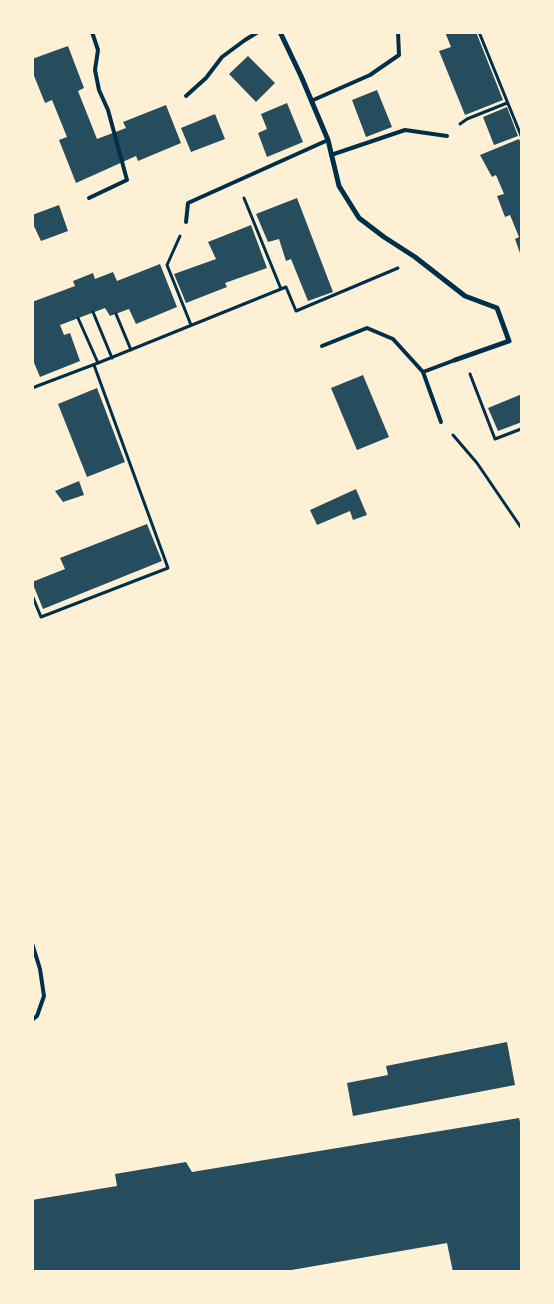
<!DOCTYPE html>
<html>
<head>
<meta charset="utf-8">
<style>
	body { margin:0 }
	#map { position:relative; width:554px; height:1304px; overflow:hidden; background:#fdf0d5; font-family:"Work Sans",sans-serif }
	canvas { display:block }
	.frame { position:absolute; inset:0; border:34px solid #fdf0d5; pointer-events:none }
</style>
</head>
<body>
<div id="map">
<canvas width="554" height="1304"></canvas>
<div class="frame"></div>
</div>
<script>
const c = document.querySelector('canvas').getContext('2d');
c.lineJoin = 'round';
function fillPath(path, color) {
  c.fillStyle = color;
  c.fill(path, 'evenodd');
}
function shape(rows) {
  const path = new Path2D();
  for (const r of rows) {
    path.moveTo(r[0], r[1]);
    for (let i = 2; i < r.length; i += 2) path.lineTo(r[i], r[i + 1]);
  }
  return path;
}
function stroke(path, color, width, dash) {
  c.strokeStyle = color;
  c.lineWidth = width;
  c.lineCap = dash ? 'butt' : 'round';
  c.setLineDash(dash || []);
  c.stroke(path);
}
const building = shape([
	[445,32,476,32,503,100,465,115,439,51,451,47],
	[68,46,84,88,78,91,97,139,126,128,123,122,166,105,181,143,138,161,136,156,76,183,59,140,67,137,52,100,45,103,32,71,32,59],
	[248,56,275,83,256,102,229,74],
	[377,90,392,127,366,137,352,100],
	[287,103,303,142,267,157,258,133,267,129,261,114],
	[507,107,518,136,494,145,483,117],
	[215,114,225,139,191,152,181,128],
	[519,139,522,145,521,256,515,239,519,237,510,215,505,217,497,196,504,194,496,175,492,177,480,155],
	[297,198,333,292,308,301,291,259,286,261,279,239,268,242,256,214],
	[59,205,68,231,41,241,32,222,32,215],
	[251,225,267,268,225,283,227,287,186,303,174,274,216,259,208,242],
	[160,264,177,307,136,324,129,309,110,316,105,308,60,325,64,335,70,333,80,361,40,377,32,358,32,348,34,347,32,343,32,302,75,286,73,281,93,273,95,279,113,272,117,281],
	[363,375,389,437,357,450,331,388],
	[97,388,125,462,87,477,58,404],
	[522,394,522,422,498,431,488,408],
	[79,481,84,495,63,502,55,491],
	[356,489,367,515,353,520,350,511,317,525,310,510],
	[147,524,162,561,43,609,32,582,65,569,60,558],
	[507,1042,515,1085,353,1116,347,1083,388,1075,386,1066],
	[519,1118,522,1130,522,1272,453,1272,447,1243,280,1272,32,1272,32,1200,117,1186,115,1174,186,1162,192,1172]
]);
const path = shape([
	[479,32,522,138],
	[460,124,467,119,507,103],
	[244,198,281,289],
	[180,236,167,265,191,325],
	[93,312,112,358],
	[116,314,131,350],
	[78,318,98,363],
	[470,374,495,439,521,429],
	[32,388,98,363,286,287,296,311,398,268],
	[453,435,477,463,522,529],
	[32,595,41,617,168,568,94,365]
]);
const service = shape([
	[186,96,206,78,222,57,245,40,258,32],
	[311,101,370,75,399,55,398,32],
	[331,155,405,130,447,136],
	[89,198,127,180,108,110,99,90,95,70,98,50,92,32],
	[186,222,188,203,328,140],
	[322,346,367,328,393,339,423,372,441,422],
	[423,372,455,360],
	[32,943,40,969,44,996,37,1016,32,1020]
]);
const minor = shape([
	[280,32,301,76,328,140,339,186,359,218,384,237,415,257,465,296,497,308,509,341,455,360]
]);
fillPath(building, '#264d5e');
stroke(path, '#003049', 3);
stroke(service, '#003049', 4);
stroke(minor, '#003049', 5);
</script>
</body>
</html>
